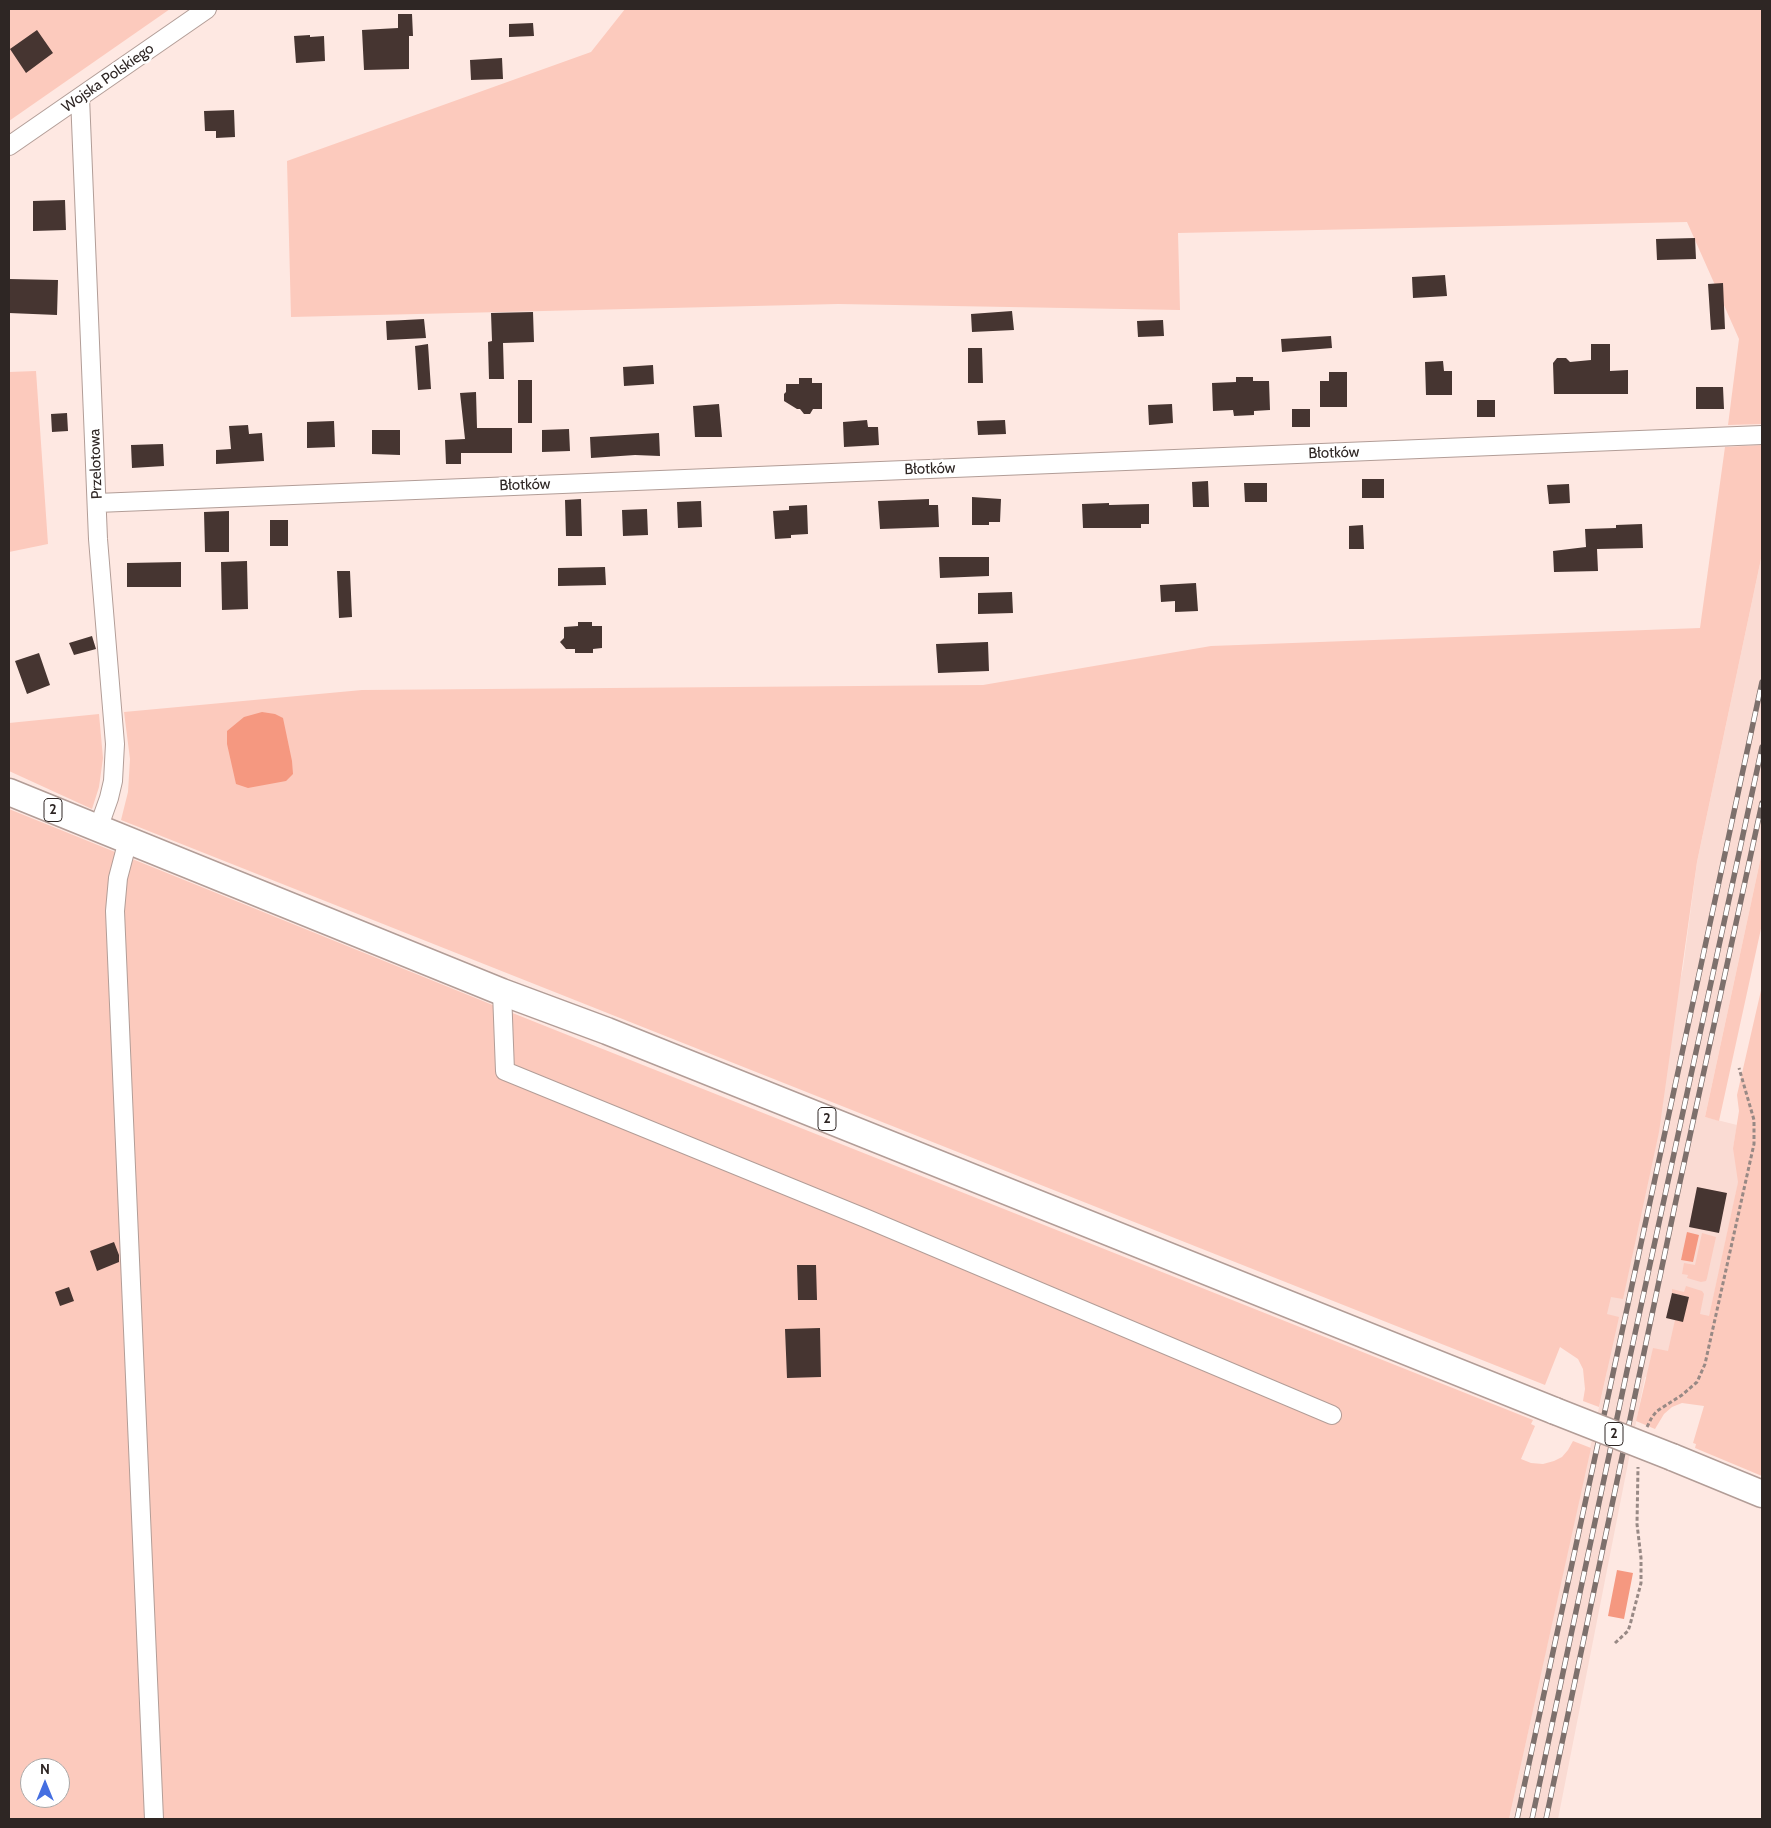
<!DOCTYPE html>
<html>
<head>
<meta charset="utf-8">
<style>
	body { margin:0 }
	#map { position:relative; width:1771px; height:1828px; overflow:hidden; background:#fee8e2; font-family:Cabin,sans-serif }
	canvas { display:block }
	.frame { position:absolute; inset:0; border:10px solid #2e2624; pointer-events:none }
	.north { position:absolute; left:20px; top:1758px; width:50px; height:50px; box-sizing:border-box; background:#fff; border:1px solid #aba8a7; border-radius:50%; rotate:0deg; font-size:14px; font-weight:700; line-height:20px; text-align:center; color:#2e2624 }
	.north::after { content:''; display:block; margin:auto; width:18px; height:22px; background:#456fe1; clip-path:polygon(50% 0,100% 100%,50% 72%,0 100%) }
</style>
</head>
<body>
<div id="map">
<canvas width="1771" height="1828"></canvas>
<div class="frame"></div>
<div class="north">N</div>
</div>
<script>
const c = document.querySelector('canvas').getContext('2d');
c.lineJoin = 'round';
function fillPath(path, color) {
  c.fillStyle = color;
  c.fill(path, 'evenodd');
}
function shape(rows) {
  const path = new Path2D();
  for (const r of rows) {
    path.moveTo(r[0], r[1]);
    for (let i = 2; i < r.length; i += 2) path.lineTo(r[i], r[i + 1]);
  }
  return path;
}
function stroke(path, color, width, dash) {
  c.strokeStyle = color;
  c.lineWidth = width;
  c.lineCap = dash ? 'butt' : 'round';
  c.setLineDash(dash || []);
  c.stroke(path);
}
function drawText(font, color, halo, rows, align = 'center') {
  c.font = font + ' Cabin,sans-serif';
  c.lineWidth = 5;
  c.setLineDash([]);
  c.textBaseline = 'middle';
  c.strokeStyle = halo;
  c.fillStyle = color;
  for (const [text, x, y, turn = 0] of rows) {
    c.save();
    c.translate(x, y);
    c.rotate((+turn || 0) * Math.PI / 180);
    c.textAlign = isNaN(turn) ? turn : align;
    if (halo) c.strokeText(text, 0, 0);
    c.fillText(text, 0, 0);
    c.restore();
  }
}
const built = shape([
	[1762,554,1762,852,1705,1117,1737,1125,1733,1148,1745,1151,1698,1368,1645,1377,1558,1819,1509,1819,1607,1371,1593,1368,1683,968,1697,862]
]);
const green = shape([
	[9,9,170,9,9,121],
	[625,9,1762,9,1762,424,1728,425,1739,339,1687,222,1178,233,1180,310,838,304,291,317,287,161,591,52],
	[36,371,48,544,9,552,9,372],
	[1762,445,1762,554,1697,862,1659,1132,1623,1299,1611,1297,1607,1314,1619,1317,1599,1407,1583,1401,1585,1389,1583,1369,1578,1359,1560,1347,1545,1385,121,820,128,792,130,759,124,712,362,690,983,685,1211,646,1700,628,1725,447],
	[99,714,103,758,99,787,92,809,9,771,9,723],
	[9,809,515,1014,1533,1420,1531,1424,1535,1426,1521,1459,1531,1463,1543,1464,1554,1461,1562,1457,1568,1450,1573,1441,1591,1448,1509,1819,9,1819],
	[30,1768,60,1768,60,1798,30,1798],
	[1762,852,1762,924,1719,1121,1705,1117],
	[1762,986,1762,1476,1695,1448,1696,1444,1693,1443,1704,1406,1682,1403,1672,1407,1664,1414,1655,1429,1636,1421,1653,1348,1668,1351,1675,1320,1689,1297,1672,1293,1672,1289,1684,1292,1686,1286,1702,1291,1704,1294,1700,1314,1709,1316,1738,1182,1733,1148,1739,1111,1737,1095],
	[1702,1233,1716,1237,1707,1278,1706,1281,1701,1282,1687,1278,1688,1275,1682,1274,1684,1263,1695,1265]
]);
const water = shape([
	[262,712,275,714,283,718,292,761,293,774,286,781,248,788,236,784,227,744,227,731,244,717],
	[1687,1232,1699,1235,1693,1262,1681,1260],
	[1617,1570,1633,1573,1624,1619,1608,1616]
]);
const building = shape([
	[398,14,412,14,413,36,409,36,409,69,364,70,362,30,398,28],
	[533,23,534,36,509,37,509,24],
	[37,30,53,53,26,73,10,49],
	[310,35,310,37,324,36,325,61,296,63,294,36],
	[502,58,503,79,471,80,470,60],
	[234,110,235,137,216,138,216,131,205,131,204,111],
	[65,200,66,230,33,231,33,201],
	[1695,238,1696,259,1657,260,1656,239],
	[1445,275,1447,296,1413,298,1412,277],
	[9,279,58,280,57,315,9,313],
	[1723,283,1725,329,1711,330,1708,284],
	[1012,311,1014,330,972,332,971,314],
	[533,312,534,342,503,343,504,379,489,379,488,342,492,341,491,313],
	[424,319,426,338,387,340,386,321],
	[1163,320,1164,336,1138,337,1137,321],
	[1331,336,1332,348,1282,352,1281,339],
	[428,344,431,389,418,390,415,346],
	[1591,344,1610,344,1610,371,1628,370,1628,394,1554,394,1553,363,1557,358,1566,358,1570,362,1591,360],
	[968,348,982,348,983,383,968,383],
	[1443,361,1444,371,1452,371,1452,395,1426,395,1425,362],
	[653,365,654,384,624,386,623,367],
	[1329,372,1347,372,1347,407,1320,407,1320,381,1329,381],
	[1236,377,1253,377,1253,381,1269,381,1270,410,1254,411,1254,415,1234,416,1233,410,1213,411,1212,383,1236,382],
	[799,378,812,378,812,383,822,383,822,409,813,409,810,414,804,414,800,409,797,409,784,401,784,394,786,392,786,384,799,384],
	[518,380,532,380,532,423,518,423],
	[1696,387,1723,387,1724,409,1696,409],
	[476,392,477,428,512,428,512,453,461,453,461,464,446,464,445,440,465,439,460,393],
	[1477,400,1495,400,1495,417,1477,417],
	[719,404,722,437,695,437,693,406],
	[1172,404,1173,423,1149,425,1148,405],
	[1292,409,1310,409,1310,427,1292,427],
	[67,413,68,431,52,432,51,414],
	[867,420,868,427,878,427,879,445,844,447,843,422],
	[1005,420,1006,434,978,435,977,421],
	[334,421,335,447,307,448,307,422],
	[248,425,249,434,262,433,264,461,216,464,216,450,231,449,229,426],
	[569,429,570,451,542,452,542,430],
	[372,430,400,430,400,455,372,454],
	[659,433,660,456,635,455,591,458,590,437],
	[163,444,164,466,132,468,131,445],
	[1362,479,1384,479,1384,498,1362,498],
	[1208,481,1209,507,1193,507,1192,482],
	[1244,483,1267,483,1267,502,1245,502],
	[1569,484,1570,503,1549,504,1547,485],
	[972,497,1001,499,1000,522,989,522,989,525,972,525],
	[581,499,582,536,566,536,565,500],
	[929,499,929,505,938,505,939,527,880,529,878,501],
	[701,501,702,527,678,528,677,502],
	[1109,503,1109,505,1149,504,1149,524,1141,524,1141,528,1083,528,1082,504],
	[807,505,808,534,791,535,791,538,775,539,773,511,789,510,789,506],
	[647,509,648,535,623,536,622,510],
	[229,511,229,552,205,552,204,512],
	[270,520,288,520,288,546,270,546],
	[1642,524,1643,548,1597,549,1598,571,1554,572,1553,551,1586,547,1585,529,1616,528,1616,525],
	[1363,525,1364,549,1349,549,1349,526],
	[939,557,989,557,989,576,940,578],
	[247,561,248,609,222,610,221,562],
	[181,562,181,587,127,587,127,563],
	[605,567,606,585,558,586,558,568],
	[337,571,350,571,352,617,339,618],
	[1196,583,1198,611,1175,612,1175,601,1161,602,1160,585],
	[1012,592,1013,613,978,614,978,593],
	[578,622,592,622,592,626,602,626,602,648,593,649,593,653,575,653,575,649,566,649,560,642,564,638,564,627,578,626],
	[92,636,96,649,74,655,69,643],
	[988,642,989,671,938,673,936,644],
	[39,653,50,685,27,694,15,661],
	[1697,1187,1727,1193,1719,1233,1689,1227],
	[114,1242,119,1255,119,1262,97,1271,90,1251],
	[797,1265,816,1265,817,1300,798,1300],
	[69,1287,74,1301,60,1306,55,1292],
	[1672,1293,1689,1297,1683,1322,1666,1318],
	[820,1328,821,1377,787,1378,785,1329]
]);
const path = shape([
	[1647,1427,1652,1417,1657,1411,1682,1395,1697,1382,1705,1364,1754,1144,1754,1120,1739,1068],
	[1615,1643,1628,1631,1630,1625,1641,1583,1641,1558,1637,1524,1638,1467]
]);
const minor = shape([
	[80,97,98,539,115,744,113,781,109,798,98,829],
	[9,146,207,9],
	[97,503,1762,435],
	[128,840,118,878,115,911,154,1819],
	[502,992,505,1071,865,1218,1332,1415]
]);
const highway = shape([
	[9,792,502,992,607,1031,1555,1411],
	[1672,1457,1762,1494]
]);
const rail = shape([
	[1517,1819,1762,682],
	[1532,1819,1628,1366,1762,747],
	[1546,1819,1675,1205,1762,803]
]);
const highwayBridge = shape([
	[1555,1411,1672,1457]
]);
const shields = [
	[53,810,18],
	[827,1119,18],
	[1614,1434,18]
];
const shieldNames = [
	["2",53,810],
	["2",827,1119],
	["2",1614,1434]
];
const streetNames = [
	["Wojska Polskiego",108,78,-35],
	["Błotków",1334,453,-2],
	["Przelotowa",96,464,-92],
	["Błotków",930,469,-2],
	["Błotków",525,485,-2]
];
fillPath(built, '#fadbd3');
fillPath(green, '#fccabd');
fillPath(water, '#f59880');
fillPath(building, '#463531');
stroke(minor, '#b29d97', 20);
stroke(highway, '#b29d97', 29);
stroke(path, '#988985', 3, [4, 2.5]);
stroke(minor, '#fff', 18);
stroke(highway, '#fff', 26);
stroke(rail, '#7d706c', 5.5);
stroke(rail, '#fff', 4, [11]);
stroke(highwayBridge, '#b29d97', 29, []);
stroke(highwayBridge, '#fff', 26);
for (const [x, y, w] of shields) {
  const box = new Path2D();
  box.roundRect(x - w / 2, y - 11.5, w, 23, 4);
  c.fillStyle = '#fff';
  c.fill(box);
  stroke(box, '#2e2624', 1);
}
drawText('bold 14px', '#2e2624', null, shieldNames);
drawText('15px', '#2e2624', '#fff', streetNames);
</script>
</body>
</html>
